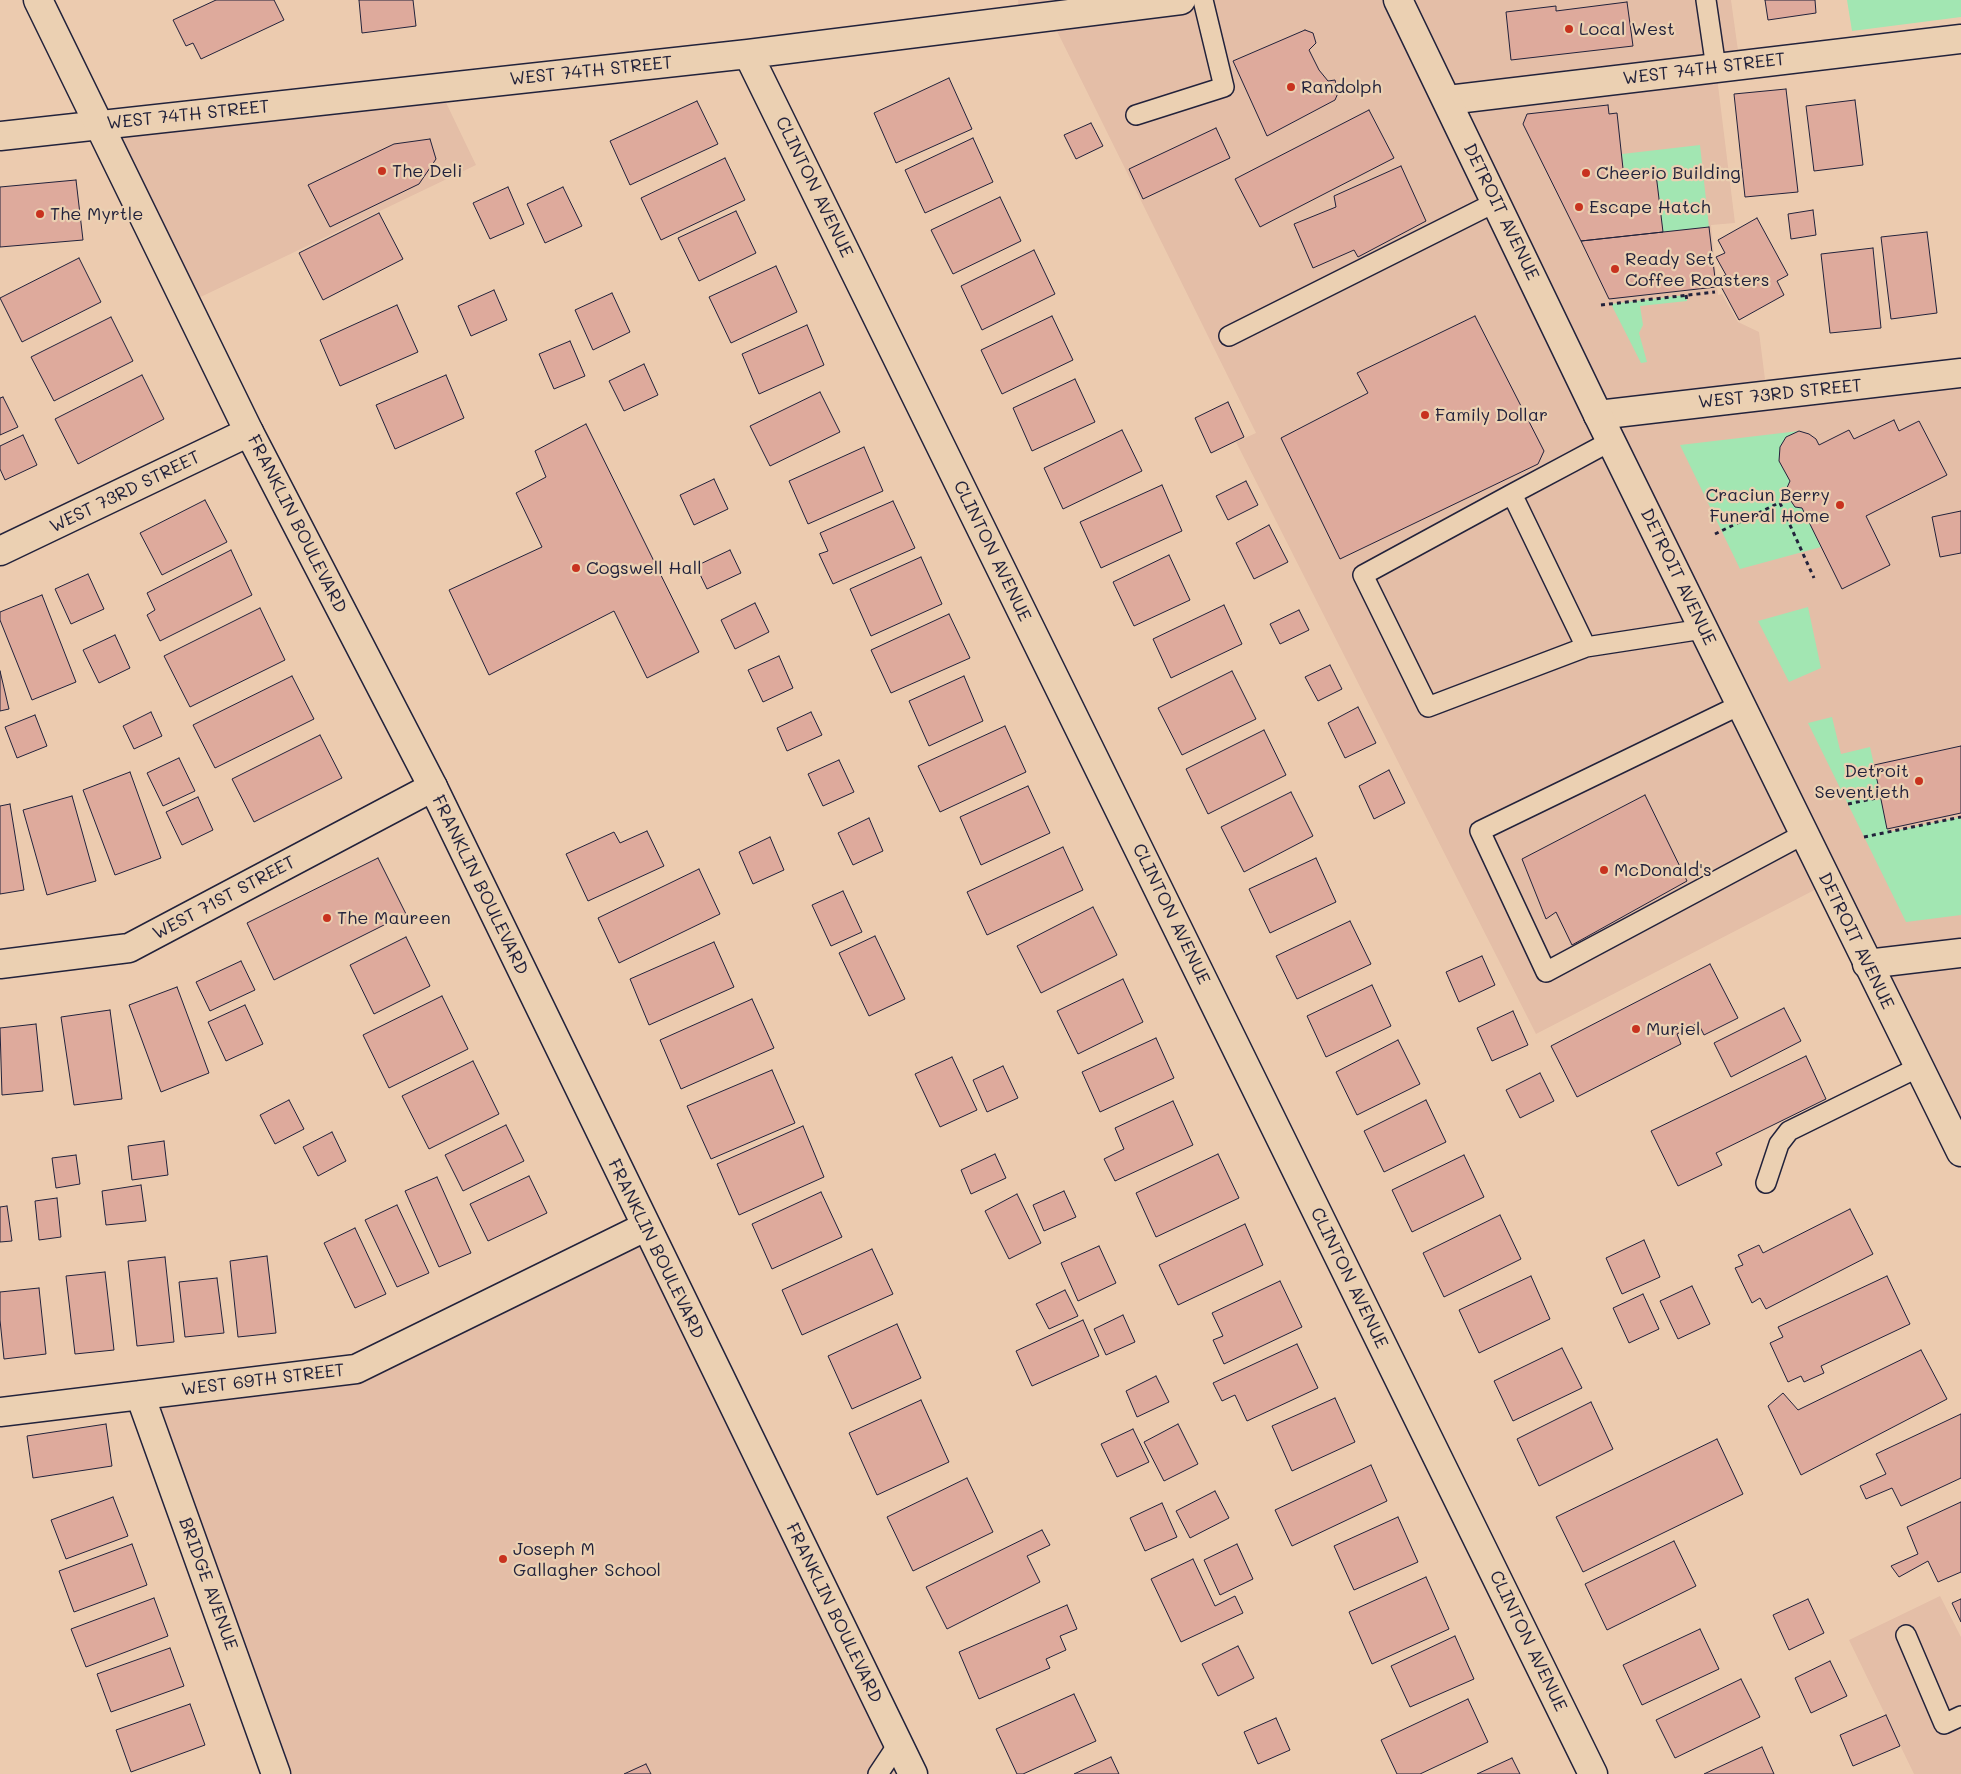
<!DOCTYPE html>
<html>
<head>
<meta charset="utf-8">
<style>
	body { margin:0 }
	canvas { display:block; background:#eccbaf }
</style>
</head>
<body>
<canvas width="1961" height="1774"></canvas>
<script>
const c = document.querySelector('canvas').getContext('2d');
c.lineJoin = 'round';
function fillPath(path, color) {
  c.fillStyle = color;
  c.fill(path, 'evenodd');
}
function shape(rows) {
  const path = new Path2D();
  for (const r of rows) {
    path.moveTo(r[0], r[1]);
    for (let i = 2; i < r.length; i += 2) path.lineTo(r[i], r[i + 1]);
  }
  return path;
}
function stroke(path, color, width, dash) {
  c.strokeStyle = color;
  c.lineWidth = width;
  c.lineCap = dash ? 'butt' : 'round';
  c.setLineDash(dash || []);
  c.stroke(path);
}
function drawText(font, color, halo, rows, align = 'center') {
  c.font = font + ' Mali,sans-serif';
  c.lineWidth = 4.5;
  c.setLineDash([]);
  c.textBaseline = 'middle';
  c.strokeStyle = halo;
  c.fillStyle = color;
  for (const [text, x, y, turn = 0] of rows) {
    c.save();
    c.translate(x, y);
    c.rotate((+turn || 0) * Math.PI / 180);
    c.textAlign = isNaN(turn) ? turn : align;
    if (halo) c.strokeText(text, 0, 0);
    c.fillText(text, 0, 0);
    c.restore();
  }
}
const built = shape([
	[1018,0,1731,0,1740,65,1716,69,1735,223,1711,225,1718,295,1722,294,1738,322,1759,332,1767,395,1961,373,1961,1152,1828,883,1536,1034,1236,442,1256,433,1050,17,1020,20],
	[439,88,476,165,186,304,98,125],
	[645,1227,913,1774,276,1774,140,1395,356,1369],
	[1940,1596,1961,1637,1961,1774,1914,1774,1849,1640]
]);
const green = shape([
	[1847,0,1961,0,1961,17,1852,31],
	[1700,145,1709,227,1663,232,1656,174,1625,178,1622,154],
	[1686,295,1687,301,1640,306,1643,325,1639,333,1647,362,1641,363,1611,304],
	[1799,431,1780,447,1779,461,1790,481,1786,490,1791,503,1802,508,1821,547,1740,569,1680,445],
	[1808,607,1821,668,1789,682,1758,621],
	[1832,717,1841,754,1870,747,1889,832,1961,817,1961,915,1906,922,1808,723]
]);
const building = shape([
	[216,0,274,0,284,20,201,59,193,43,186,46,173,20,216,0],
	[359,0,413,0,416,26,362,33,359,0],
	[1765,0,1815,0,1816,13,1768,20,1765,0],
	[1627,2,1633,46,1511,60,1506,12,1556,6,1556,11,1627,2],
	[1305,30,1313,33,1316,43,1309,50,1319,70,1328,81,1335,80,1338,93,1335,100,1267,136,1233,61,1305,30],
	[949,78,972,129,896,163,874,113,949,78],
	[1786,89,1798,192,1745,197,1734,94,1786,89],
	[1855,100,1863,165,1814,171,1806,106,1855,100],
	[697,101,718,144,630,185,610,141,697,101],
	[1608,105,1609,114,1617,113,1624,178,1656,174,1663,232,1581,241,1523,124,1527,114,1608,105],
	[1369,110,1394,158,1260,227,1235,179,1369,110],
	[1091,123,1103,146,1076,159,1064,135,1091,123],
	[1216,128,1230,158,1143,199,1129,169,1216,128],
	[973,138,993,182,925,213,905,170,973,138],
	[430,139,436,159,419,184,330,227,308,185,394,144,430,139],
	[725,158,745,200,661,240,641,198,725,158],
	[1401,166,1426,221,1358,257,1354,250,1313,268,1294,224,1336,207,1334,196,1401,166],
	[76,180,83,240,0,247,0,187,76,180],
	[508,187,524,224,490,239,473,203,508,187],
	[563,187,582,226,545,243,527,204,563,187],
	[1000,197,1021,241,953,274,931,230,1000,197],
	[1813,210,1816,235,1791,239,1788,214,1813,210],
	[736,211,756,253,699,281,678,238,736,211],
	[379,213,403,259,323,300,299,253,379,213],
	[1757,218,1788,275,1777,281,1784,295,1739,320,1717,279,1726,275,1716,257,1725,253,1718,240,1757,218],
	[1709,227,1716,287,1609,299,1581,241,1709,227],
	[1927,232,1937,313,1891,319,1881,237,1927,232],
	[1873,248,1881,328,1830,333,1821,254,1873,248],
	[1034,250,1055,294,982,330,961,286,1034,250],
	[79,258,101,302,22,342,0,298,79,258],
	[776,266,797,312,731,343,709,297,776,266],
	[494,290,507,320,471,336,458,306,494,290],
	[612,293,630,332,593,350,575,310,612,293],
	[397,305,418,352,340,386,320,340,397,305],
	[1052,316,1073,360,1002,394,981,350,1052,316],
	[1475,316,1544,451,1538,464,1340,559,1281,438,1368,393,1357,373,1475,316],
	[111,317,133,361,54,401,31,357,111,317],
	[807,325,824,365,759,394,742,354,807,325],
	[570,341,585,376,554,389,539,354,570,341],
	[644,364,658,395,624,411,609,381,644,364],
	[142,375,164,419,78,464,55,419,142,375],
	[446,375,464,418,395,449,376,405,446,375],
	[1075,379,1095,422,1032,451,1013,408,1075,379],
	[820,392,840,432,770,466,750,426,820,392],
	[3,397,18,427,0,435,0,398,3,397],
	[1228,402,1244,437,1211,453,1195,418,1228,402],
	[1894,420,1899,431,1919,421,1947,475,1866,516,1890,565,1842,589,1802,508,1795,507,1789,498,1786,490,1790,481,1779,461,1780,447,1786,437,1799,431,1809,434,1816,439,1819,445,1849,430,1854,439,1894,420],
	[586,424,699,652,647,678,614,611,489,675,449,590,542,547,516,493,546,477,535,451,586,424],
	[1122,430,1142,471,1063,509,1044,468,1122,430],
	[23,435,37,465,5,480,0,469,0,446,23,435],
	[864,447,883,491,808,524,789,481,864,447],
	[714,479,728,509,694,525,680,495,714,479],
	[1246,481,1258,505,1228,520,1216,496,1246,481],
	[1162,485,1182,531,1101,568,1080,522,1162,485],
	[205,500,227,542,162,575,140,533,205,500],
	[893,501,915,548,833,584,819,554,828,551,820,533,893,501],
	[1961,511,1961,553,1940,557,1932,517,1961,511],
	[1269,525,1288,562,1254,579,1236,543,1269,525],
	[231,550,252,595,160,641,147,615,155,610,147,593,231,550],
	[730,550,741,573,707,589,696,566,730,550],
	[1169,555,1190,600,1134,626,1113,582,1169,555],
	[921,557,942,604,871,636,850,589,921,557],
	[88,574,104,609,71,624,55,589,88,574],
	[42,595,76,682,32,700,0,620,0,612,42,595],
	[755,603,769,632,735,649,721,620,755,603],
	[1224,605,1242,644,1171,678,1153,639,1224,605],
	[260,608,285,660,190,707,164,656,260,608],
	[1299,610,1309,630,1280,644,1270,624,1299,610],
	[949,614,970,658,891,693,871,650,949,614],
	[115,635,130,668,99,683,83,650,115,635],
	[779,656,793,688,763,702,748,670,779,656],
	[1330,665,1342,689,1318,701,1305,677,1330,665],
	[0,671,9,709,0,711,0,671],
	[1232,671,1256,719,1182,755,1158,708,1232,671],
	[292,676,314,719,215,768,193,725,292,676],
	[964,676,983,721,929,746,909,701,964,676],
	[1358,707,1376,743,1345,758,1328,723,1358,707],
	[151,712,162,736,134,749,123,726,151,712],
	[811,712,822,735,787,751,777,728,811,712],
	[35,715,47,746,17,758,5,727,35,715],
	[1005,726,1026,772,940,812,918,766,1005,726],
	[1264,730,1286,775,1208,814,1186,769,1264,730],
	[320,735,342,778,254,822,232,779,320,735],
	[1961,746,1961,813,1887,829,1874,765,1961,746],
	[179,758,195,791,163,806,147,773,179,758],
	[839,760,854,792,823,806,808,774,839,760],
	[1389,770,1405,803,1374,819,1359,786,1389,770],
	[130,772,161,858,115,875,83,790,130,772],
	[1028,786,1050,833,981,865,960,817,1028,786],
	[1291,792,1313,836,1244,872,1221,827,1291,792],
	[1645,795,1687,881,1572,945,1556,912,1546,919,1522,859,1645,795],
	[72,796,96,881,47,895,23,810,72,796],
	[198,797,213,830,182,845,166,812,198,797],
	[10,804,24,890,0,894,0,806,10,804],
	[869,818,883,851,853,865,838,833,869,818],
	[647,831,664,866,588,901,566,854,614,832,620,843,647,831],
	[770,837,784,870,753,884,739,852,770,837],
	[1063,847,1083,890,987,935,967,892,1063,847],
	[378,858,406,914,274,980,247,923,378,858],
	[1316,858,1336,902,1270,933,1249,889,1316,858],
	[699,869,720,914,619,963,598,918,699,869],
	[843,891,862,932,831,946,812,905,843,891],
	[1093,907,1117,955,1041,993,1017,946,1093,907],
	[1350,921,1371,964,1297,999,1276,956,1350,921],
	[875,936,905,999,869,1016,839,953,875,936],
	[406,937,430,986,374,1014,350,965,406,937],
	[714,942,734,987,649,1025,630,979,714,942],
	[1482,956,1495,985,1459,1002,1446,972,1482,956],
	[241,961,255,990,210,1011,196,982,241,961],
	[1710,964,1738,1018,1704,1035,1698,1023,1677,1034,1681,1044,1577,1097,1551,1046,1710,964],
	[1123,979,1143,1022,1078,1054,1057,1011,1123,979],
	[1372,985,1391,1026,1326,1057,1307,1016,1372,985],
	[177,987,209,1073,161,1092,129,1005,177,987],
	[442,996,468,1049,389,1088,363,1035,442,996],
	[752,999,774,1048,681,1089,660,1040,752,999],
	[245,1005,263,1044,226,1061,208,1022,245,1005],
	[1784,1008,1801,1041,1731,1077,1714,1043,1784,1008],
	[110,1010,122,1099,74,1105,61,1017,110,1010],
	[1513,1011,1528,1045,1492,1061,1477,1028,1513,1011],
	[36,1024,43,1091,2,1095,0,1028,36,1024],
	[1156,1038,1174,1078,1100,1112,1082,1072,1156,1038],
	[1398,1040,1420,1084,1357,1115,1336,1072,1398,1040],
	[1806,1056,1826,1099,1716,1153,1722,1165,1678,1186,1651,1131,1806,1056],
	[952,1057,977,1110,940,1127,915,1074,952,1057],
	[473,1061,499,1114,429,1149,402,1096,473,1061],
	[1003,1066,1018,1098,987,1112,973,1080,1003,1066],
	[772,1070,795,1123,711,1159,687,1106,772,1070],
	[1540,1073,1554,1101,1520,1118,1506,1090,1540,1073],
	[289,1100,304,1129,275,1144,260,1115,289,1100],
	[1426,1100,1446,1142,1384,1172,1364,1131,1426,1100],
	[1173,1101,1193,1145,1115,1181,1104,1159,1124,1149,1115,1128,1173,1101],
	[506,1125,524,1161,463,1191,445,1155,506,1125],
	[803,1126,824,1177,739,1215,717,1164,803,1126],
	[332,1132,346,1161,318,1176,303,1147,332,1132],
	[164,1141,168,1175,132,1180,128,1146,164,1141],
	[995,1154,1006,1178,971,1194,961,1170,995,1154],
	[1218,1154,1239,1198,1156,1237,1136,1193,1218,1154],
	[76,1155,80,1184,56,1188,52,1158,76,1155],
	[1464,1155,1484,1197,1412,1232,1392,1190,1464,1155],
	[529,1176,547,1213,488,1241,470,1204,529,1176],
	[437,1177,471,1253,439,1267,405,1191,437,1177],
	[141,1185,146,1221,106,1225,102,1191,141,1185],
	[1064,1191,1076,1217,1044,1231,1033,1205,1064,1191],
	[821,1192,842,1237,772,1269,752,1224,821,1192],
	[1017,1194,1041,1243,1009,1259,985,1211,1017,1194],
	[57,1198,61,1237,39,1240,35,1201,57,1198],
	[397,1205,429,1273,397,1287,365,1220,397,1205],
	[7,1206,12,1241,0,1242,0,1207,7,1206],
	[1850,1209,1873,1254,1766,1309,1760,1298,1752,1303,1735,1268,1743,1265,1738,1255,1759,1245,1763,1253,1850,1209],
	[1500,1215,1521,1259,1444,1297,1423,1253,1500,1215],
	[1245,1224,1263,1265,1178,1305,1159,1265,1245,1224],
	[355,1228,386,1294,355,1308,324,1243,355,1228],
	[1644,1240,1660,1277,1622,1294,1606,1258,1644,1240],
	[1099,1246,1116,1283,1078,1301,1061,1263,1099,1246],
	[872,1249,893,1294,802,1335,782,1290,872,1249],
	[267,1256,276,1333,238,1337,230,1261,267,1256],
	[165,1257,174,1342,137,1346,128,1261,165,1257],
	[105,1272,114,1350,75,1354,66,1276,105,1272],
	[1531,1276,1550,1319,1479,1353,1459,1310,1531,1276],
	[1887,1276,1910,1324,1821,1366,1824,1373,1804,1382,1801,1376,1788,1382,1770,1343,1783,1337,1778,1327,1887,1276],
	[217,1278,224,1333,185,1337,179,1282,217,1278],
	[1280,1281,1302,1327,1224,1364,1213,1340,1223,1336,1212,1313,1280,1281],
	[1692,1286,1710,1324,1678,1339,1660,1301,1692,1286],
	[39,1288,46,1354,4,1359,0,1320,0,1292,39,1288],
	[1065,1290,1078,1316,1049,1329,1036,1304,1065,1290],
	[1643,1294,1659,1329,1629,1343,1613,1308,1643,1294],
	[1123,1315,1135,1342,1106,1355,1094,1329,1123,1315],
	[1083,1320,1099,1356,1032,1386,1016,1351,1083,1320],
	[897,1324,921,1378,852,1409,828,1356,897,1324],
	[1297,1344,1318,1388,1247,1421,1235,1395,1222,1401,1213,1383,1297,1344],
	[1562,1348,1582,1388,1513,1421,1494,1381,1562,1348],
	[1921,1350,1947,1399,1801,1475,1768,1406,1783,1393,1798,1410,1921,1350],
	[1156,1376,1169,1402,1137,1417,1126,1391,1156,1376],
	[1335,1398,1355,1442,1292,1471,1272,1426,1335,1398],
	[921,1400,949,1462,877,1495,849,1433,921,1400],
	[1591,1402,1613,1449,1539,1486,1517,1439,1591,1402],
	[1961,1414,1961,1478,1901,1506,1892,1488,1866,1499,1860,1486,1886,1474,1876,1454,1961,1414],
	[106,1424,112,1466,33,1478,27,1436,106,1424],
	[1178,1424,1198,1464,1164,1481,1144,1442,1178,1424],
	[1133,1429,1149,1462,1117,1477,1101,1444,1133,1429],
	[1717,1439,1743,1494,1583,1572,1556,1517,1717,1439],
	[1371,1465,1387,1501,1292,1546,1275,1510,1371,1465],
	[967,1478,993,1532,913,1571,887,1517,967,1478],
	[1215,1491,1229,1518,1190,1538,1176,1511,1215,1491],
	[113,1497,128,1536,66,1559,51,1520,113,1497],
	[1961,1502,1961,1572,1938,1582,1928,1561,1899,1577,1891,1566,1918,1554,1907,1527,1961,1502],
	[1162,1503,1177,1537,1145,1551,1130,1518,1162,1503],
	[1398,1517,1418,1562,1354,1590,1334,1546,1398,1517],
	[1042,1530,1050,1545,1027,1556,1040,1582,947,1629,926,1587,1042,1530],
	[1674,1541,1696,1586,1607,1630,1585,1584,1674,1541],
	[132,1544,147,1585,74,1612,59,1571,132,1544],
	[1237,1544,1253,1579,1220,1595,1204,1560,1237,1544],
	[1193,1559,1215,1606,1235,1596,1243,1613,1181,1642,1151,1579,1193,1559],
	[1426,1577,1449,1629,1372,1664,1349,1612,1426,1577],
	[154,1598,168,1636,86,1667,71,1629,154,1598],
	[1808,1599,1824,1633,1789,1650,1773,1615,1808,1599],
	[1961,1599,1961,1622,1952,1603,1961,1599],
	[1067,1605,1077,1629,1060,1636,1066,1650,1046,1659,1050,1668,979,1699,959,1652,1067,1605],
	[1700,1629,1719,1669,1642,1705,1623,1665,1700,1629],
	[1455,1636,1474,1679,1410,1707,1391,1666,1455,1636],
	[1238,1646,1254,1678,1218,1696,1202,1664,1238,1646],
	[170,1648,184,1686,111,1712,97,1674,170,1648],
	[1830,1661,1847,1696,1811,1713,1795,1678,1830,1661],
	[1741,1679,1760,1717,1675,1758,1656,1720,1741,1679],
	[1074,1694,1096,1741,1023,1774,1017,1774,996,1729,1074,1694],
	[1468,1699,1488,1742,1420,1774,1397,1774,1381,1740,1468,1699],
	[190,1704,205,1745,131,1772,116,1730,190,1704],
	[1886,1715,1900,1746,1853,1766,1840,1735,1886,1715],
	[1276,1718,1290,1750,1258,1764,1244,1732,1276,1718],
	[1762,1747,1774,1774,1704,1774,1762,1747],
	[1111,1757,1119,1774,1074,1774,1111,1757],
	[1512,1758,1520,1774,1477,1774,1512,1758],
	[646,1764,651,1774,624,1774,646,1764]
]);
const path = shape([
	[1686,295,1687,301],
	[1601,305,1715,292],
	[1780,503,1814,578],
	[1715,534,1789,498],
	[1848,804,1881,797],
	[1864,837,1961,817]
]);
const service = shape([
	[1706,0,1716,68],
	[1136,115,1224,87,1203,0],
	[1229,336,1496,202],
	[1512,494,1586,647,1428,707,1363,575,1512,494,1572,462,1611,441],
	[1586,647,1703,629],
	[1740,705,1480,831,1546,972,1804,834],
	[1766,1183,1779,1144,1789,1131,1919,1067],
	[1906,1635,1944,1724,1961,1716],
	[878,1774,898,1744]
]);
const minor = shape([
	[748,54,1593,1774],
	[1448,100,1961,39],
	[0,136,748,54,1181,0],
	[0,551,249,432],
	[0,964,129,948,433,787],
	[1867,964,1961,953],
	[140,1395,276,1774],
	[0,1412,356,1369,645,1227]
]);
const tertiary = shape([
	[38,0,249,432,433,787,913,1774],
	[1598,415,1961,373]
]);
const primary = shape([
	[1398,0,1598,415,1961,1152]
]);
const markers = [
	[1569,29,5,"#c8321e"],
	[1291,87,5,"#c8321e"],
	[382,171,5,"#c8321e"],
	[1586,173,5,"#c8321e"],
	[1579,207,5,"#c8321e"],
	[40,214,5,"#c8321e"],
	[1615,269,5,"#c8321e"],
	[1425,415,5,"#c8321e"],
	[1840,505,5,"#c8321e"],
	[576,568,5,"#c8321e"],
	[1919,781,5,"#c8321e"],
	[1604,870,5,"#c8321e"],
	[327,918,5,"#c8321e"],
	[1636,1029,5,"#c8321e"],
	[503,1559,5,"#c8321e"]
];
const poiNames = [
	["Local West",1579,29],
	["Randolph",1301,87],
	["The Deli",392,171],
	["Cheerio Building",1596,173],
	["Escape Hatch",1589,207],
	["The Myrtle",50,214],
	["Ready Set",1625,259],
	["Coffee Roasters",1625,280],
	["Family Dollar",1435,415],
	["Craciun Berry",1830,495,"right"],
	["Funeral Home",1830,516,"right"],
	["Cogswell Hall",586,568],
	["Detroit",1909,771,"right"],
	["Seventieth",1909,792,"right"],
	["McDonald's",1614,870],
	["The Maureen",337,918],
	["Muriel",1646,1029],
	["Joseph M",513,1549],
	["Gallagher School",513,1570]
];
const streetNames = [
	["WEST 74TH STREET",1704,69,-7],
	["WEST 74TH STREET",591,71,-6],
	["WEST 74TH STREET",188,115,-6],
	["CLINTON AVENUE",814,187,64],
	["DETROIT AVENUE",1501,212,64],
	["WEST 73RD STREET",1780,394,-6],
	["WEST 73RD STREET",125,492,-26],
	["FRANKLIN BOULEVARD",297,524,63],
	["CLINTON AVENUE",992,551,64],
	["DETROIT AVENUE",1678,577,64],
	["FRANKLIN BOULEVARD",480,885,64],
	["WEST 71ST STREET",224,898,-28],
	["CLINTON AVENUE",1171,914,64],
	["DETROIT AVENUE",1856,941,64],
	["FRANKLIN BOULEVARD",656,1249,64],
	["CLINTON AVENUE",1349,1278,64],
	["WEST 69TH STREET",263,1380,-7],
	["BRIDGE AVENUE",208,1584,70],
	["FRANKLIN BOULEVARD",834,1613,64],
	["CLINTON AVENUE",1528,1641,64]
];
fillPath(built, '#e4bea7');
fillPath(green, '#a2e6b2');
fillPath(building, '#deaa9c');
stroke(building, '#22223b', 1);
stroke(service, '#22223b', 22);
stroke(minor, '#22223b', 31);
stroke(tertiary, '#22223b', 31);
stroke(primary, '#22223b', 31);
stroke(path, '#22223b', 3, [4, 4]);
stroke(service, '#ebd0b2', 19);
stroke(minor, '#ebd0b2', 28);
stroke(tertiary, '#ebd0b2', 28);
stroke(primary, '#ebd0b2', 28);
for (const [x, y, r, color] of markers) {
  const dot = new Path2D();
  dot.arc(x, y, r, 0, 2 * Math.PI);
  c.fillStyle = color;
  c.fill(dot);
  stroke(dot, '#ebd0b2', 2);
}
drawText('18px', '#22223b', '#ebd0b2', poiNames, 'left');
drawText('18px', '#22223b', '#ebd0b2', streetNames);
</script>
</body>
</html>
